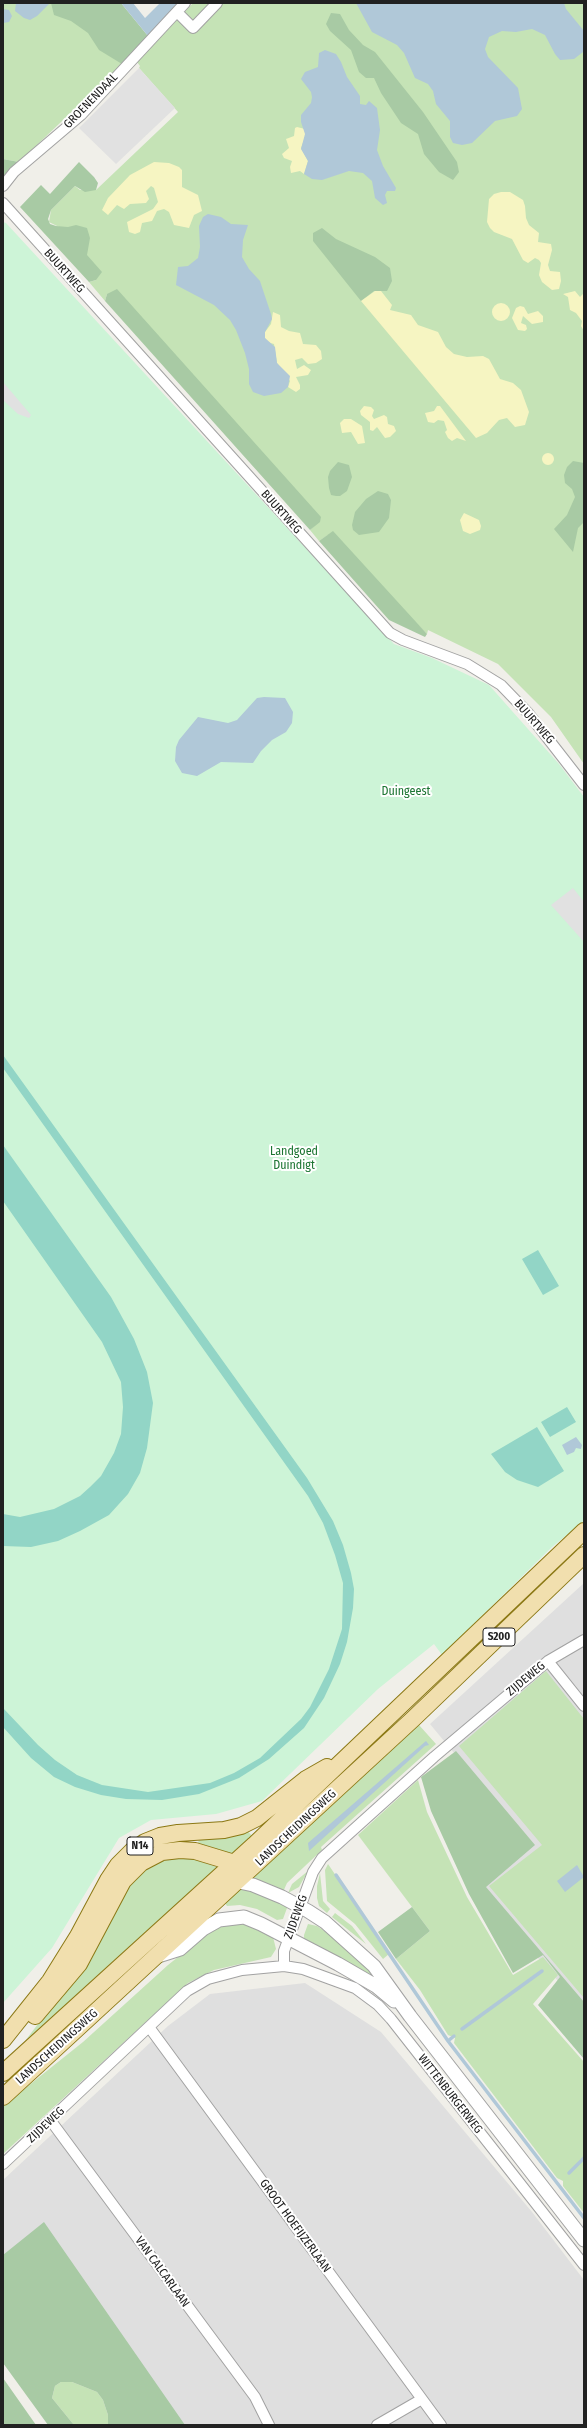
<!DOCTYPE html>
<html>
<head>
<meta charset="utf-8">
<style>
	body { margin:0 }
	#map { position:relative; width:587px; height:2428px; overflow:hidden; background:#f0efe9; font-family:"Fira Sans Condensed",sans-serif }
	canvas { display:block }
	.frame { position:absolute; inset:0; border:4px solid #212121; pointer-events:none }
</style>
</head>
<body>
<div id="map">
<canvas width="587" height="2428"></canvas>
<div class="frame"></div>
</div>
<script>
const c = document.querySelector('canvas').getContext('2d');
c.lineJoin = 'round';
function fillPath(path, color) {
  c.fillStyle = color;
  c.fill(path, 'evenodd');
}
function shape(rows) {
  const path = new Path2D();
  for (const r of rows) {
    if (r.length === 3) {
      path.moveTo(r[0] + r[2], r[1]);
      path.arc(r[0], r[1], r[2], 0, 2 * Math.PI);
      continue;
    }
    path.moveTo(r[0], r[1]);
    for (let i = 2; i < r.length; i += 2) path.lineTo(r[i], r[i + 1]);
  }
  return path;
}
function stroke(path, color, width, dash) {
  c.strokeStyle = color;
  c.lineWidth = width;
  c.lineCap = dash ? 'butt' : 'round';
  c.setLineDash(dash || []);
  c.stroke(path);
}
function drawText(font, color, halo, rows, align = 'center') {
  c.font = font + ' "Fira Sans Condensed",sans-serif';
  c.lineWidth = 4;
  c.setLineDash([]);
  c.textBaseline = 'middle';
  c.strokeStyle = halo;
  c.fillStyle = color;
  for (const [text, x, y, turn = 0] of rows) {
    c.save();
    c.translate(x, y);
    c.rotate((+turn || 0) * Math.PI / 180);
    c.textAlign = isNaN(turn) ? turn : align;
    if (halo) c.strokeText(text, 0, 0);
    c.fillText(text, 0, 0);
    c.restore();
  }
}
const residential = shape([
	[584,1583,584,2011,479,1890,530,1845,430,1724],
	[305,1983,381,2032,532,2212,584,2280,584,2425,159,2425,3,2286,3,2180,168,2026,210,1994]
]);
const grass = shape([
	[3,3,87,3,122,64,19,162,3,159],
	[193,3,584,3,584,764,551,717,498,664,428,630,427,634,328,535,319,541,310,530,317,523,107,294,105,301,89,282,96,280,59,227,49,222,51,210,75,186,80,190,96,190,178,112,139,68,140,66,137,62],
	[546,1671,584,1719,584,1998,489,1886,542,1845,459,1746],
	[419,1725,436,1744,321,1847,322,1850,287,1883,283,1892,251,1880],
	[418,1780,427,1812,467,1897,513,1975,543,1957,558,1975,533,2004,584,2062,584,2213,563,2186,563,2181,557,2178,454,2043,455,2038,448,2035,420,1990,396,1959,430,1931,358,1835],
	[245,1828,252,1836,233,1854,198,1843,200,1835],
	[187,1857,217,1867,25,2041,83,1965,122,1896,135,1878,150,1867,162,1861],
	[328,1864,389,1954,383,1959,355,1924,327,1901,325,1870],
	[308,1871,299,1887,288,1893,292,1884],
	[320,1873,323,1901,330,1909,327,1913,319,1906,317,1898,317,1886],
	[244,1886,283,1901,287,1908,283,1919,277,1920,257,1909,240,1905,227,1906,225,1903],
	[335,1913,352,1926,366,1944,332,1917],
	[239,1920,272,1933,276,1949,271,1957,214,1970,188,1983,3,2154,3,2106,83,2042,168,1965,216,1927],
	[308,1924,317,1926,329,1934,373,1971,376,1981,304,1941,304,1935],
	[61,2382,72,2382,97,2392,103,2400,108,2415,108,2425,74,2425,52,2398,55,2386]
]);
const forest = shape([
	[51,3,121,3,148,36,122,64,99,50,88,33,71,21,54,15],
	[331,13,340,14,349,30,363,45,375,52,423,112,457,162,459,172,453,180,439,172,424,154,418,134,401,123,381,93,374,78,366,78,359,72,351,50,330,31,326,24],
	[3,159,19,162,3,177],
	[79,162,94,177,98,183,96,190,85,192,75,186,51,210,48,219,50,224,56,226,68,227,76,225,87,228,90,238,87,255,102,272,96,280,89,282,20,207,41,185,50,194],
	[322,228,336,239,375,257,390,268,392,281,387,291,374,291,361,301,313,241,313,233],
	[117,289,321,517,320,522,310,530,105,301,107,294],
	[573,461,584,463,584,522,578,528,573,552,554,529,567,515,575,497,572,489,565,483,564,475,567,467],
	[338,462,349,465,352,477,347,491,340,496,336,496,331,495,329,488,328,477,330,471],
	[378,491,388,494,391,500,389,518,379,532,359,535,353,530,352,525,355,512,366,499],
	[333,531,427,634,425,637,389,620,319,541],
	[456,1751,535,1845,486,1887,584,2002,584,2059,538,2005,560,1977,543,1955,513,1973,469,1894,431,1811,421,1777],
	[412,1907,430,1931,396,1959,378,1932],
	[44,2222,185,2425,108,2425,108,2415,103,2400,97,2392,72,2382,61,2382,55,2386,52,2398,74,2425,48,2425,3,2363,3,2255],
	[3,2378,36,2425,3,2425]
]);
const sand = shape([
	[297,127,305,129,305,137,301,148,308,161,304,174,300,171,291,173,290,167,292,161,284,158,282,154,289,148,286,139,294,136,295,128],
	[154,162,169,163,179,167,182,170,182,187,198,195,202,211,194,215,189,228,174,225,169,212,164,209,157,211,152,221,142,223,140,232,135,234,129,232,127,222,153,209,158,202,154,188,151,186,146,191,149,199,146,203,130,204,124,209,117,205,108,215,102,210,108,198,130,175],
	[501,192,510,192,523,200,525,206,526,218,529,225,539,233,538,242,551,244,552,250,548,265,550,271,560,272,561,281,559,289,552,290,542,282,539,275,541,263,539,260,535,258,528,263,523,260,512,239,494,232,490,228,487,222,489,199,494,194],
	[375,291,381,291,392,305,390,310,411,315,418,325,438,332,446,347,454,354,467,357,483,356,489,359,500,379,513,383,521,390,529,412,525,425,515,427,507,418,499,420,487,433,476,438,361,301],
	[575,291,580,297,584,293,584,331,581,326,582,321,576,313,570,310,568,297,563,294],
	[501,312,9],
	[520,306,524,307,528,314,538,311,543,316,543,322,532,324,523,316,521,323,526,325,527,329,525,331,518,330,512,318,516,308],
	[273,312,280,315,281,327,289,331,300,333,303,344,316,345,321,351,322,359,316,363,308,364,302,358,295,360,297,369,304,365,311,370,308,375,296,377,300,385,300,389,296,392,288,387,290,381,277,363,274,344,267,342,265,338,265,332,271,324],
	[364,406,371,407,374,410,372,416,374,419,384,415,387,417,388,424,394,426,396,431,390,437,385,438,377,427,373,431,370,430,370,422,361,415,360,411],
	[437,406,440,406,466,441,457,438,452,441,448,438,445,432,447,430,444,421,438,420,434,423,428,422,425,413,434,411],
	[344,419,351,419,362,426,365,443,358,444,351,432,342,433,340,423],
	[548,459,6],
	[464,513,479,520,481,526,480,530,470,534,463,531,460,520]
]);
const park = shape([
	[3,222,6,223,394,644,432,658,489,685,559,764,584,797,584,1521,552,1547,442,1655,434,1644,378,1689,262,1801,216,1814,151,1820,119,1838,52,1948,3,2003]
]);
const pitch = shape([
	[3,1055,307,1478,333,1521,343,1545,351,1573,354,1589,353,1608,347,1642,340,1664,324,1698,304,1728,269,1759,239,1778,199,1794,162,1800,126,1799,101,1795,75,1787,54,1777,31,1758,3,1727,3,1708,38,1745,55,1760,77,1775,102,1785,148,1792,210,1783,234,1773,260,1758,301,1719,310,1707,329,1669,342,1629,343,1583,335,1555,323,1523,308,1496,3,1068],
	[3,1145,111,1297,134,1339,147,1372,153,1403,147,1448,140,1473,128,1494,109,1515,80,1531,58,1541,31,1547,3,1546,3,1514,20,1517,54,1509,80,1496,90,1487,101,1476,114,1453,121,1434,123,1407,121,1382,102,1342,3,1201],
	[538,1250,559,1286,543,1295,522,1259],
	[567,1407,576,1422,550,1437,541,1422],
	[537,1427,564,1471,538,1487,517,1480,505,1472,491,1454]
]);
const parking = shape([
	[139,68,175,108,116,164,79,128],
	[3,382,31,415,29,418,18,414,3,400],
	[573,888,584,902,584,942,551,905]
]);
const water = shape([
	[16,3,50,3,37,16,30,20,24,18,15,11],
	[121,3,133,3,145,18,160,3,180,3,148,36],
	[356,3,564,3,566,9,584,31,583,52,574,59,560,60,555,54,545,35,532,29,516,32,502,31,489,37,485,49,488,57,518,88,522,109,517,116,495,121,472,143,462,145,453,143,450,137,450,121,436,104,433,91,428,84,415,78,404,53,397,45,372,32],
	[3,9,9,10,12,16,9,22,3,23],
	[325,50,336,54,341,62,347,77,360,96,360,104,366,105,369,101,377,108,380,130,377,150,383,166,396,188,395,191,387,191,385,195,387,203,383,205,375,198,372,181,363,173,349,171,322,180,312,179,304,174,308,161,301,149,305,134,301,122,301,115,311,103,312,97,311,92,301,79,305,72,318,67,319,53],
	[208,214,221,217,231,224,248,225,243,240,242,257,249,269,260,281,271,314,272,319,265,332,265,338,275,347,277,363,290,376,288,387,281,393,264,396,253,392,249,384,249,369,245,353,236,330,230,320,214,305,176,285,178,267,188,266,198,258,200,247,199,226,203,217],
	[264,697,285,698,293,712,292,723,286,732,272,740,261,751,253,763,221,762,197,776,182,773,175,761,176,747,179,740,198,717,228,723,237,720,257,698],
	[576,1437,582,1445,581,1449,576,1448,574,1452,567,1455,562,1445],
	[426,1741,429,1745,425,1746,309,1851,308,1843],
	[577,1865,584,1877,565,1892,557,1881]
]);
const stream = shape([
	[336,1875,448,2041,584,2218],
	[462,2029,542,1971],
	[448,2041,454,2036],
	[569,2173,584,2158]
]);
const minor = shape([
	[177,12,193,28,217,3],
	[3,186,14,172,81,115,185,3],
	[3,203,390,633,403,640,467,664,501,685,528,713,584,785],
	[548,1661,584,1706],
	[284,1966,284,1951,313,1872,322,1858,434,1757,548,1661,584,1640],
	[149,2027,441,2425],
	[51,2121,255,2397,269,2425],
	[3,2164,187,1991,208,1979,242,1970,284,1966,303,1969,355,1988,378,2005,391,2019,584,2265],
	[377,2425,422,2399]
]);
const tertiary = shape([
	[230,1880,253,1885,282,1897,308,1911,325,1922,374,1966,410,2016,584,2240],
	[158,1956,180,1949,203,1929,219,1920,244,1917,261,1924,338,1964,376,1986,394,2001]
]);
const primary = shape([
	[35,2016,79,1964,123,1881,141,1863,162,1852,180,1850,195,1851,241,1865],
	[3,2040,50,1981,78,1936,108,1880,118,1865,132,1851,145,1842,160,1836,178,1833,224,1830,241,1826,257,1818,306,1779,327,1767],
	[3,2073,254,1845,584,1531],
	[3,2097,413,1719,584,1555]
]);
const shields = [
	[499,1637,32],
	[140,1846,26]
];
const shieldNames = [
	["S200",499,1637],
	["N14",140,1846]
];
const streetNames = [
	["GROENENDAAL",91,101,-46],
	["BUURTWEG",64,271,48],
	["BUURTWEG",281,512,48],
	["BUURTWEG",534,722,49],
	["ZIJDEWEG",526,1679,-40],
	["LANDSCHEIDINGSWEG",296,1828,-43],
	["ZIJDEWEG",296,1917,-70],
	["LANDSCHEIDINGSWEG",57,2047,-42],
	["WITTENBURGERWEG",450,2094,52],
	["ZIJDEWEG",46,2125,-43],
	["GROOT HOEFIJZERLAAN",295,2226,54],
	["VAN CALCARLAAN",162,2272,54]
];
const parkNames = [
	["Duingeest",406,792],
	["Landgoed",294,1152],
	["Duindigt",294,1166]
];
fillPath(residential, '#dfdfdf');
fillPath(grass, '#c5e3b6');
fillPath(forest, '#a8caa4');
fillPath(sand, '#f6f5c2');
fillPath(park, '#cdf4d7');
fillPath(pitch, '#92d5c6');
fillPath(parking, '#e1e1e1');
fillPath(water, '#b0c8d8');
stroke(stream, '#b0c8d8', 3.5);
stroke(minor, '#a2a2a2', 12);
stroke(tertiary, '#a2a2a2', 15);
stroke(primary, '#8b7814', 18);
stroke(minor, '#fff', 10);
stroke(tertiary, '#fff', 13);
stroke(primary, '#f1dfae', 16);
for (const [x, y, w] of shields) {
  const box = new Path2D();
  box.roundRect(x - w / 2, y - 9, w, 18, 3);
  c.fillStyle = '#fff';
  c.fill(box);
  stroke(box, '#212121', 1);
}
drawText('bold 11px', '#212121', null, shieldNames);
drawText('12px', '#212121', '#fff', streetNames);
drawText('12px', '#1b7431', '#fff', parkNames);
</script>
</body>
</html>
